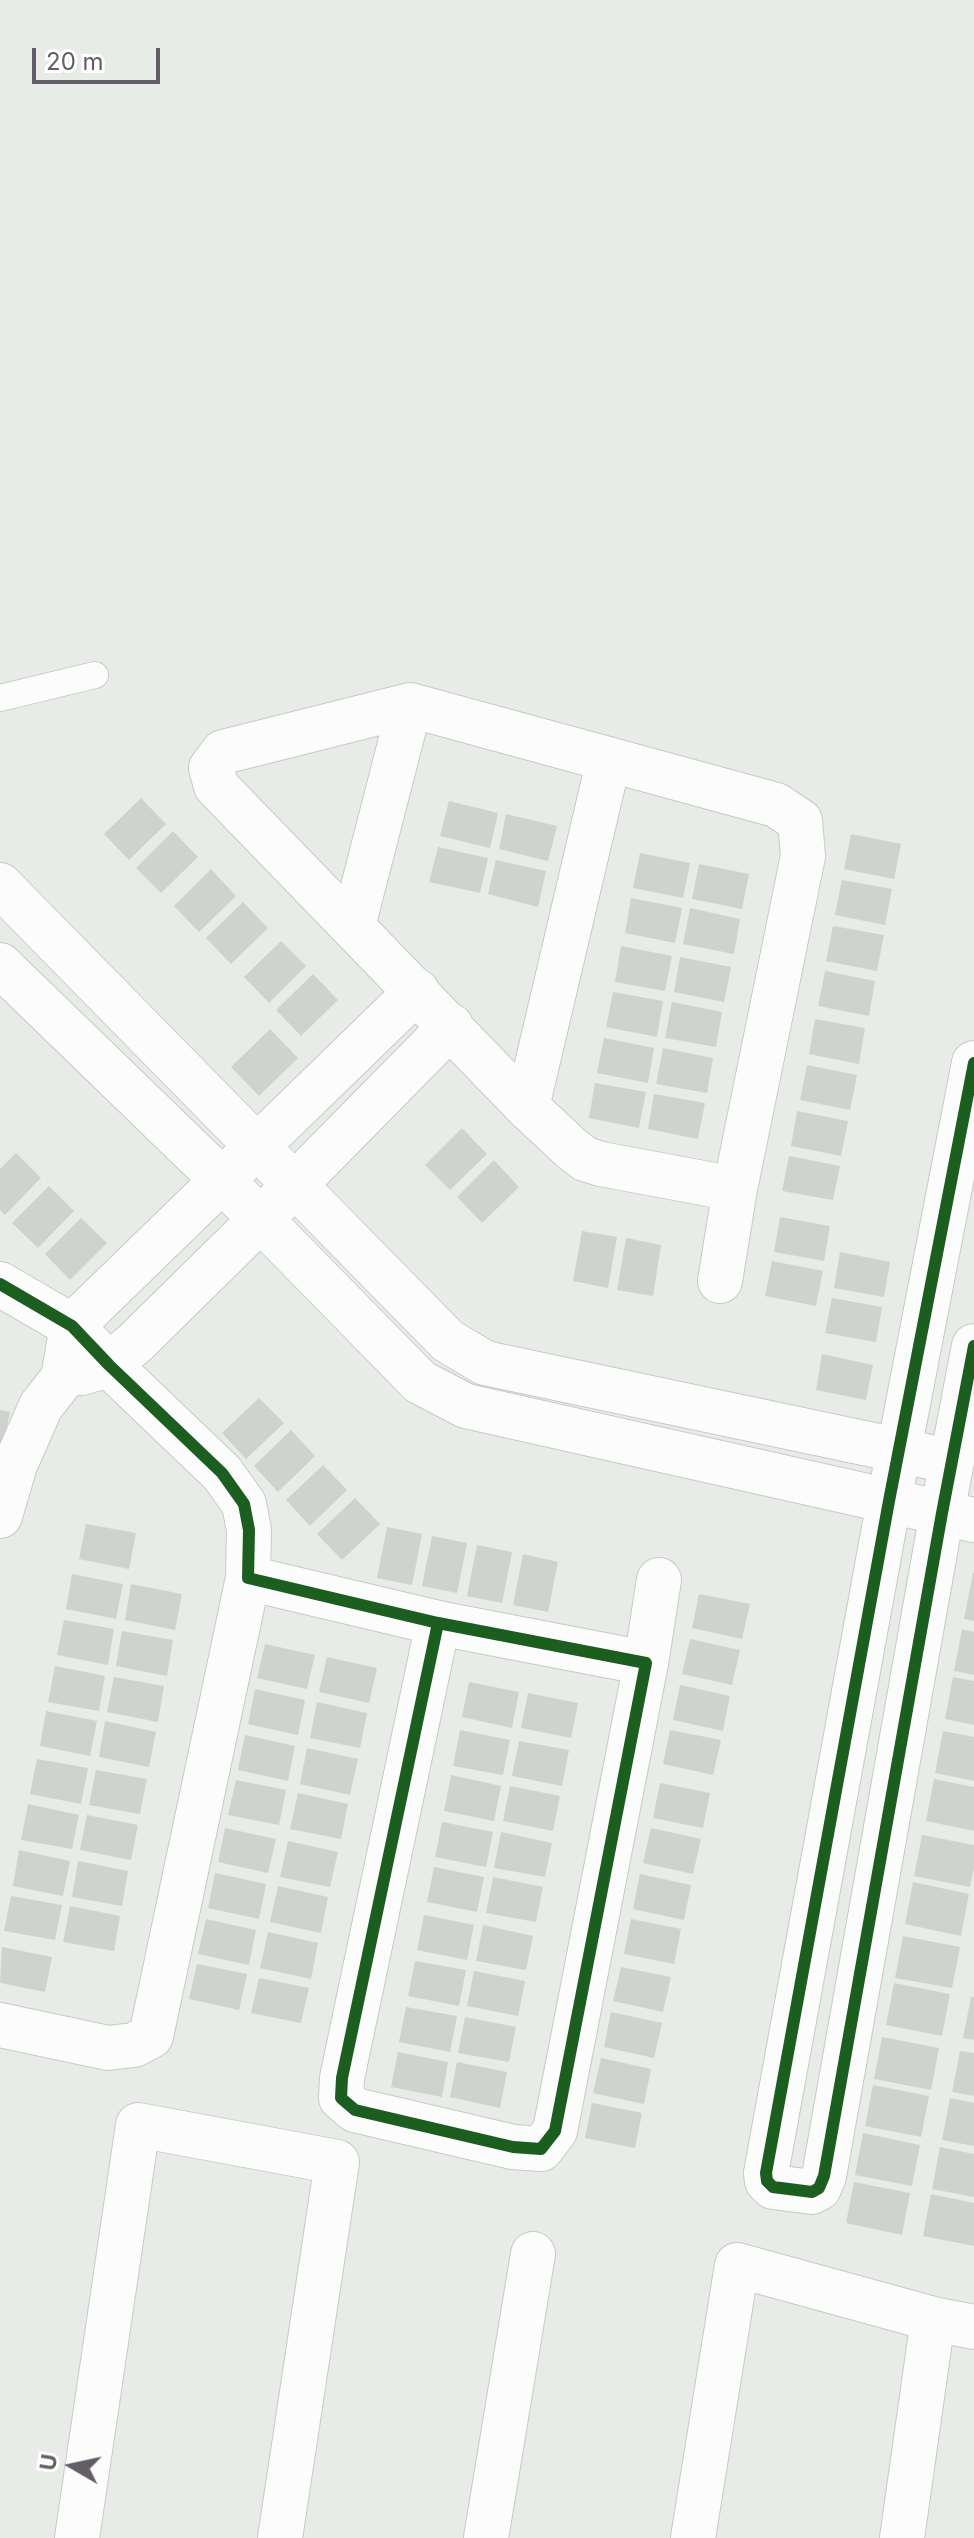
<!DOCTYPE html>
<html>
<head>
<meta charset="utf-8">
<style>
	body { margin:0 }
	#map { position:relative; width:974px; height:2538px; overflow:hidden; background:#e7ece7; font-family:Inter,sans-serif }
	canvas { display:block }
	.north { position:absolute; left:32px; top:2426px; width:80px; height:80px; -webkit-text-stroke:6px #fff; paint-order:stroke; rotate:279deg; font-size:22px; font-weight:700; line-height:32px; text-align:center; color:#635d65 }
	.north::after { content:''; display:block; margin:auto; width:28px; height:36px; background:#635d65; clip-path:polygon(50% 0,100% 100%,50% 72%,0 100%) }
	.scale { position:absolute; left:32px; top:48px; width:128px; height:36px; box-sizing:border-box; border:4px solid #635d65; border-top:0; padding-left:10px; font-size:24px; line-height:28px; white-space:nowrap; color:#635d65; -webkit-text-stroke:6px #fff; paint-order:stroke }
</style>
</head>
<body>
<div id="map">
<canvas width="974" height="2538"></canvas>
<div class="north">U</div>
<div class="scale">20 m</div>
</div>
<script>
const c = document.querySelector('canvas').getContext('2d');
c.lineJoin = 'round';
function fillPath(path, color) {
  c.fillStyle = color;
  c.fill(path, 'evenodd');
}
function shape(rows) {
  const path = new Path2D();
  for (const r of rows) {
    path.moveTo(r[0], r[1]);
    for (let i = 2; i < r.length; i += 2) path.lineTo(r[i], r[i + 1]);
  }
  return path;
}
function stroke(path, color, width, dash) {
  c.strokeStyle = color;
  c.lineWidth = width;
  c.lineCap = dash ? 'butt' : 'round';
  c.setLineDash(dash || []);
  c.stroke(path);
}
const building = shape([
	[141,798,166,824,129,860,104,834],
	[449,801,498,813,490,848,440,836],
	[506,814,557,826,548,861,499,849],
	[173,831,198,857,161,893,136,868],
	[851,834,901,844,894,879,844,869],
	[438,847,488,858,480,893,429,882],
	[640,853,690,863,683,898,633,888],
	[496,860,546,871,538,907,488,894],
	[699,864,749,874,742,909,692,899],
	[211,869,236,896,199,932,174,906],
	[842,880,892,889,885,925,835,915],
	[631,898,682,908,675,943,625,933],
	[243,902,268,928,231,964,206,938],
	[690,908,740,919,734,954,683,944],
	[833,926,884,935,877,971,826,961],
	[281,941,306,966,269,1003,244,977],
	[621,946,672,956,665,991,615,982],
	[680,957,731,967,724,1002,674,992],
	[825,971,875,981,869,1016,818,1006],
	[313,974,338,1000,301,1036,276,1010],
	[613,992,663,1001,657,1037,606,1027],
	[672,1002,722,1012,716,1047,665,1038],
	[815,1019,865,1028,859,1064,809,1054],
	[270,1029,298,1058,259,1096,231,1067],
	[604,1038,654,1048,648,1083,597,1073],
	[663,1048,713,1058,707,1093,656,1084],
	[807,1065,857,1075,850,1110,800,1100],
	[595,1083,646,1092,639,1128,589,1118],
	[654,1094,705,1103,698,1139,648,1129],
	[797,1111,848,1121,841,1156,791,1146],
	[462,1128,487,1154,450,1190,425,1165],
	[16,1153,41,1178,5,1215,0,1210,0,1169],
	[789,1156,840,1166,833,1200,782,1191],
	[494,1160,519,1187,482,1223,457,1197],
	[49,1186,74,1211,38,1248,12,1223],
	[780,1217,830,1226,824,1261,774,1252],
	[81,1218,107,1243,70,1280,45,1254],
	[582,1231,617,1237,608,1288,573,1281],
	[626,1238,661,1245,653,1296,617,1290],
	[840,1252,890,1262,884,1297,834,1288],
	[772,1261,823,1271,816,1306,765,1296],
	[832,1298,882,1307,876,1342,825,1333],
	[822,1354,873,1365,866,1400,816,1390],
	[259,1398,284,1423,246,1459,222,1433],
	[0,1410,10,1412,3,1447,0,1446],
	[291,1430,315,1456,278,1492,254,1466],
	[323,1465,347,1490,310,1526,286,1500],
	[355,1498,380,1524,342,1560,317,1534],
	[86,1524,136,1533,129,1569,79,1559],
	[387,1527,422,1534,412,1585,377,1578],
	[432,1536,467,1543,457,1593,422,1586],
	[477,1545,512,1552,502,1603,467,1596],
	[523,1554,558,1562,548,1612,513,1605],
	[973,1573,974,1573,974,1621,964,1619],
	[72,1574,123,1584,116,1619,66,1609],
	[131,1584,182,1594,175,1630,125,1620],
	[699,1594,750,1604,742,1639,692,1628],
	[64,1620,114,1629,108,1665,57,1655],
	[962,1629,974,1632,974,1675,954,1671],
	[122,1631,173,1640,167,1676,116,1666],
	[690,1639,740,1650,732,1685,682,1674],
	[265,1644,315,1655,307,1689,257,1678],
	[327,1657,377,1668,369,1703,319,1692],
	[55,1666,105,1676,99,1711,48,1702],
	[114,1677,164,1686,158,1722,107,1712],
	[953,1677,974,1681,974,1725,945,1719],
	[469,1682,519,1692,512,1728,462,1717],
	[680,1685,730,1696,723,1731,673,1720],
	[255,1689,305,1700,298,1735,248,1724],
	[528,1693,578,1703,571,1738,521,1728],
	[317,1702,367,1713,360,1748,310,1738],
	[46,1711,97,1721,90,1756,40,1746],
	[105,1721,156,1732,149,1767,99,1757],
	[460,1730,510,1740,503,1775,453,1766],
	[670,1730,721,1740,713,1775,663,1764],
	[943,1731,974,1737,974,1781,935,1773],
	[245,1735,295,1746,288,1781,238,1770],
	[519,1741,569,1750,562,1786,512,1776],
	[307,1748,358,1759,350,1795,300,1784],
	[37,1759,88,1768,81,1804,30,1794],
	[96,1770,147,1779,140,1814,89,1805],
	[451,1775,501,1786,494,1821,444,1811],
	[934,1779,974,1787,974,1831,926,1821],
	[236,1780,286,1790,279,1825,228,1815],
	[660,1783,710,1793,703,1828,653,1818],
	[510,1786,560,1796,553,1831,503,1821],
	[298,1793,348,1804,341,1839,290,1829],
	[28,1804,79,1815,72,1849,21,1840],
	[87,1815,138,1825,131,1860,80,1850],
	[442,1822,493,1832,486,1867,435,1857],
	[225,1828,276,1839,268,1873,218,1862],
	[651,1828,701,1839,693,1874,643,1863],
	[501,1832,552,1843,545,1877,494,1868],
	[922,1835,974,1845,974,1868,970,1887,914,1876],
	[288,1841,338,1852,330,1887,280,1877],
	[19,1850,70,1861,63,1896,13,1886],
	[78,1861,128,1871,122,1906,72,1897],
	[434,1867,484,1877,477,1912,427,1902],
	[215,1873,266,1884,259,1919,208,1908],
	[640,1874,691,1885,684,1920,633,1909],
	[493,1877,543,1887,536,1922,486,1913],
	[913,1882,969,1894,961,1936,905,1924],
	[278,1886,328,1897,321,1933,270,1922],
	[11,1896,62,1905,55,1940,4,1931],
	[70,1906,120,1916,114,1951,63,1942],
	[424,1915,474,1925,467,1960,417,1950],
	[206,1919,256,1930,249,1965,198,1954],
	[631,1919,681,1929,674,1964,624,1954],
	[483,1925,533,1936,526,1970,476,1961],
	[268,1932,318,1943,311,1979,260,1968],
	[903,1936,960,1947,952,1988,895,1978],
	[2,1947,52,1957,45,1992,0,1983],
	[415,1961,466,1970,459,2006,408,1996],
	[197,1964,247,1974,239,2010,189,1999],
	[621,1967,671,1977,663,2012,613,2001],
	[474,1971,525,1981,518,2016,467,2006],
	[259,1978,309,1988,301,2023,251,2013],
	[894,1983,950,1994,942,2036,886,2025],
	[971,1997,974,1997,974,2040,963,2038],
	[406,2007,457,2016,450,2052,399,2042],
	[611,2012,662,2023,654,2058,604,2047],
	[465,2017,516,2027,509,2062,458,2053],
	[882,2037,939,2048,931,2090,874,2079],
	[960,2051,974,2053,974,2096,952,2092],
	[398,2052,448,2062,442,2097,391,2087],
	[601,2058,651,2069,644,2104,593,2093],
	[457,2062,507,2072,500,2108,450,2097],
	[873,2085,929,2096,921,2137,865,2126],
	[950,2098,974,2103,974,2146,942,2140],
	[592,2103,642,2113,635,2148,585,2138],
	[863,2133,920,2145,912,2186,855,2175],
	[940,2147,974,2154,974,2197,932,2189],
	[854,2182,910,2193,902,2235,846,2223],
	[931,2194,974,2203,974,2246,923,2236]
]);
const lane = shape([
	[0,698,95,675]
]);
const street = shape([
	[0,885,448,1341,485,1363,930,1457],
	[353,926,410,705],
	[0,965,221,1179,420,1382,466,1406,974,1520],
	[974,1063,889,1501,766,2173,767,2181,773,2187,812,2192,819,2188,824,2176,942,1513,974,1346],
	[527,1107,609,759],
	[720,1281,735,1189,803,856,800,821,776,805,410,705,223,752,211,768,216,786,527,1107,572,1149,585,1159,601,1164,735,1189],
	[0,1284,72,1326,109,1365,222,1473,244,1504,249,1530,248,1578,438,1623,646,1663,555,2131,541,2149,513,2147,355,2110,341,2098,342,2078,438,1623],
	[81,1373,109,1365,136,1342,261,1219,451,1026],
	[0,1516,15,1465,41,1406,63,1378,72,1326,417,991],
	[646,1663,659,1580],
	[0,2025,108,2048,134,2045,151,2036,248,1578],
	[77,2538,138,2125,337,2162,280,2538],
	[486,2538,533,2254],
	[693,2538,737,2265,933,2319,974,2327],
	[902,2538,933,2319]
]);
const cycleway = shape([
	[974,1063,889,1501,766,2173,767,2181,773,2187,812,2192,819,2188,824,2176,942,1513,974,1346],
	[0,1284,72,1326,109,1365,222,1473,244,1504,249,1530,248,1578,438,1623,646,1663,555,2131,541,2149,513,2147,355,2110,341,2098,342,2078,438,1623]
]);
fillPath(building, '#cfd3d0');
stroke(lane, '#c9c9c9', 28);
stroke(street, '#c9c9c9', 46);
stroke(lane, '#fbfcfb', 26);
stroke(street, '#fbfcfb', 44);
stroke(cycleway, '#1b5e20', 12);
</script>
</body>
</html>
